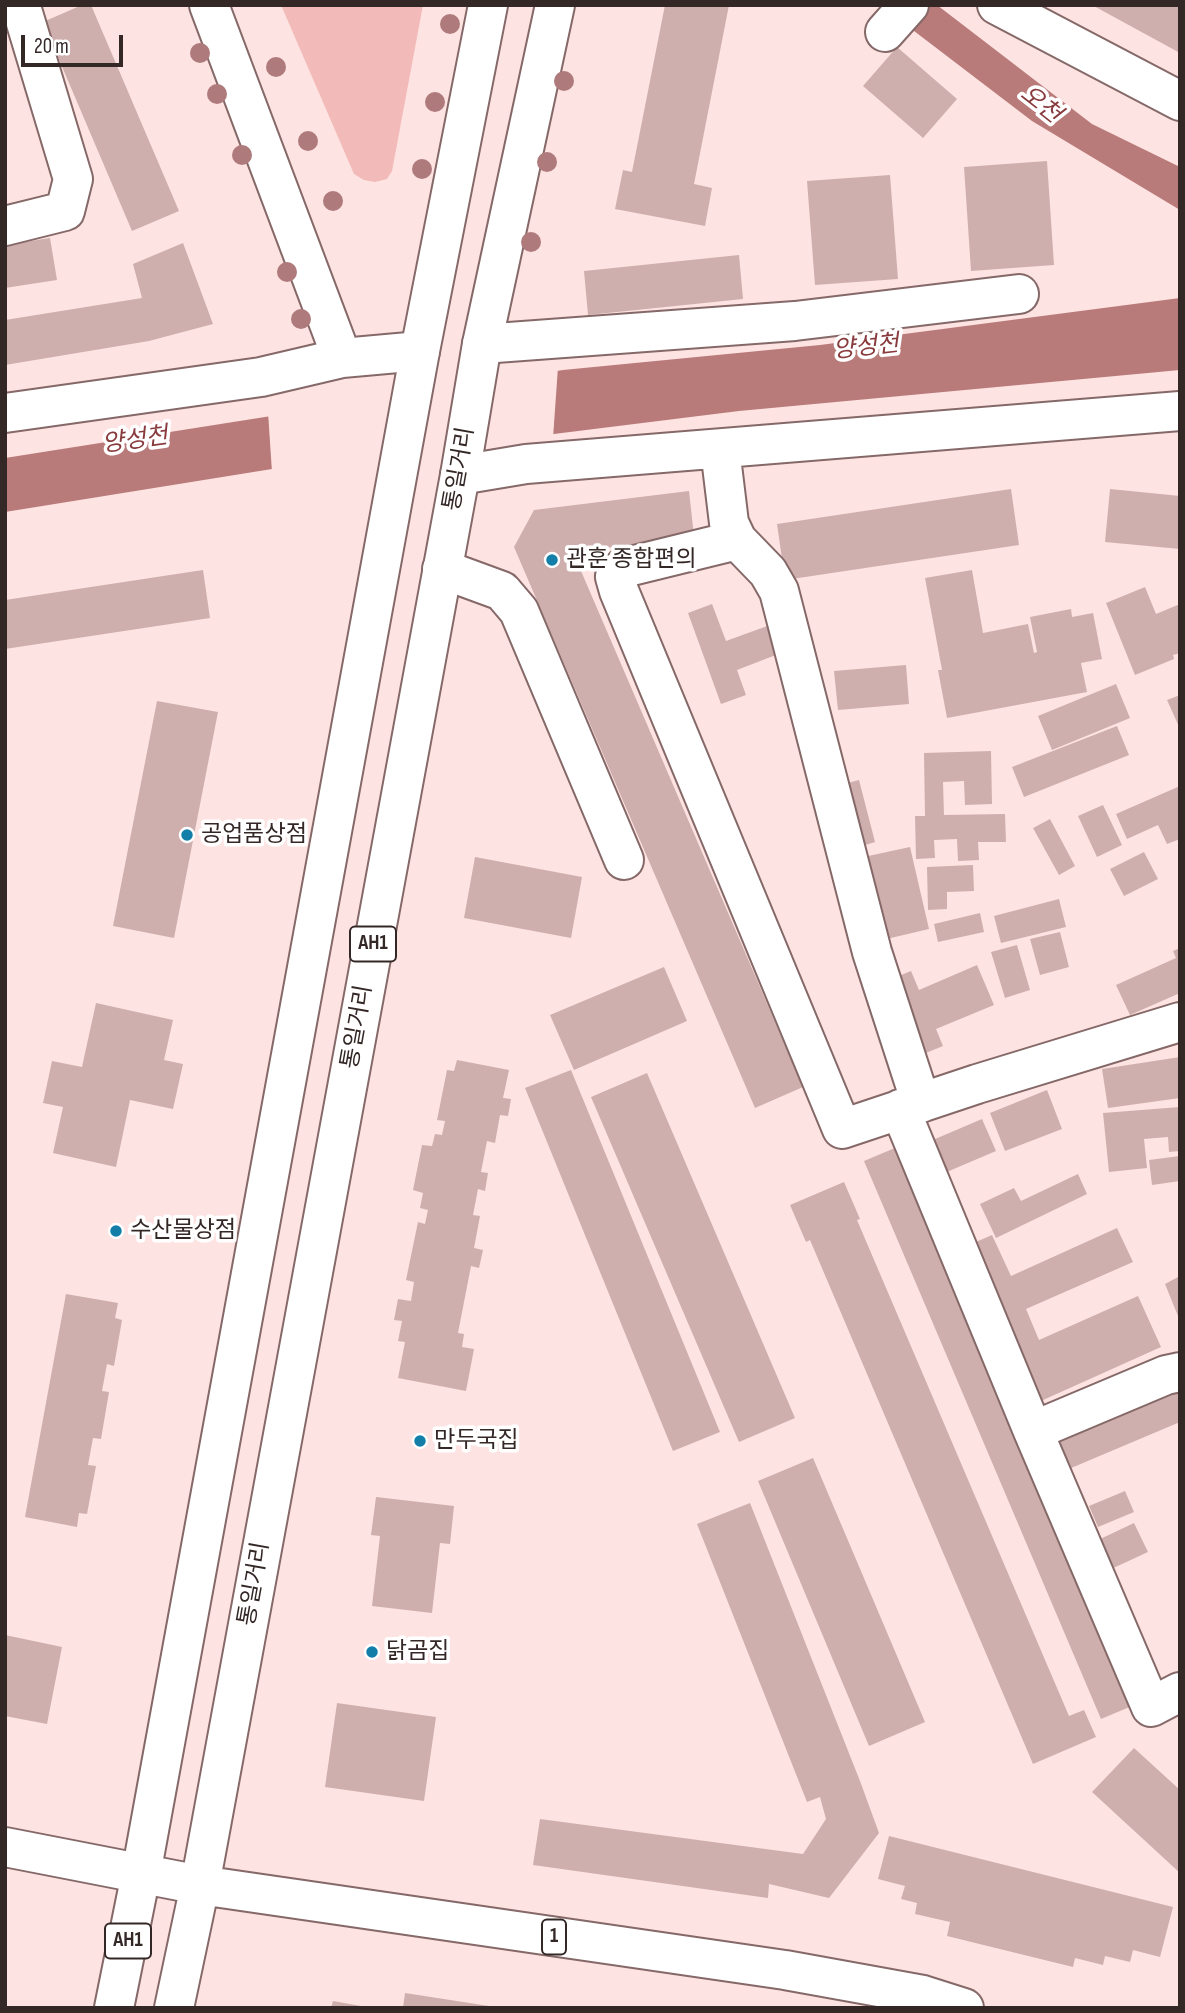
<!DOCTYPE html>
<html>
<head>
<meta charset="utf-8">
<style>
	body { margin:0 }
	#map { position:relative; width:1185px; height:2013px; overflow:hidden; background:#fde3e2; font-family:"Sofia Sans Condensed",sans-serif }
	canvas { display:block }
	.frame { position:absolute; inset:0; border:7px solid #342827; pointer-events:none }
	.scale { position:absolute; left:21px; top:35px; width:102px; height:32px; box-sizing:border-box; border:4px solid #342827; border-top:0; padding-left:9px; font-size:21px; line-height:24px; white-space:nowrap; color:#342827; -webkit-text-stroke:5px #fff; paint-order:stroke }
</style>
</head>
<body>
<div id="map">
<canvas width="1185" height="2013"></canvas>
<div class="frame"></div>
<div class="scale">20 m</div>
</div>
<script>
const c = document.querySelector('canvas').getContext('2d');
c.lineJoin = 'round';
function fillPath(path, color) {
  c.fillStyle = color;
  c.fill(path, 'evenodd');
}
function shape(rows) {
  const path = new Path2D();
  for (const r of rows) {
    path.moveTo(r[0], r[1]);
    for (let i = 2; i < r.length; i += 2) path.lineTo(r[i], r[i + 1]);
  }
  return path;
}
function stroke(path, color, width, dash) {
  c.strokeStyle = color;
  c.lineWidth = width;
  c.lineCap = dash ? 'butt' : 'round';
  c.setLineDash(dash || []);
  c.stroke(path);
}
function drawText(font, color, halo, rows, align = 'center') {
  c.font = font + ' "Sofia Sans Condensed","Noto Sans KR",sans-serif';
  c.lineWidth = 7;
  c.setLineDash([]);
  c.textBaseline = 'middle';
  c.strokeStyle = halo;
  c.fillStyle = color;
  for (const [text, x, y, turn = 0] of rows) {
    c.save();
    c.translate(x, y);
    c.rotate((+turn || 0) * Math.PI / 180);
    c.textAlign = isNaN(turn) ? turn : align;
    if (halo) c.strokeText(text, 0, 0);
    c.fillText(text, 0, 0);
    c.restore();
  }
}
const green = shape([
	[281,5,423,5,392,171,387,179,375,182,364,180,354,174]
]);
const water = shape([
	[880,5,937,5,1092,124,1180,167,1180,210,1032,121],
	[1180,298,1180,370,739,411,272,469,5,512,5,458,563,370,820,345]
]);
const pier = shape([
	[558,367,553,438,272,472,268,412]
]);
const building = shape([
	[82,5,91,5,179,211,132,231,43,22],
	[665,5,729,5,694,184,712,188,705,226,615,209,623,170,632,172],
	[1092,5,1180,5,1180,53],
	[897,47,957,99,923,138,863,86],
	[1047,161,1054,265,971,271,964,167],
	[890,175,898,279,815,285,807,181],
	[50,238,57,280,5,288,5,245],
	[183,243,213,324,149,341,5,365,5,320,142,298,133,264],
	[739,255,743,299,588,315,584,271],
	[1011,489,1019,545,785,580,777,524],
	[1110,489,1180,496,1180,549,1105,542],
	[689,491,694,536,584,551,578,564,803,1087,755,1108,514,547,534,510],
	[203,570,210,618,5,649,5,600],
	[972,570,983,633,1028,624,1034,653,1037,652,1030,617,1071,609,1072,617,1093,613,1102,659,1081,663,1087,692,947,718,938,670,942,670,925,578],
	[1145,587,1156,614,1180,604,1180,653,1173,655,1174,659,1135,675,1106,603],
	[712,604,726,641,770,625,781,653,737,670,746,695,721,704,688,613],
	[906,665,909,704,838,710,834,671],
	[1116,684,1130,718,1052,750,1038,716],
	[1180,695,1180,729,1167,700],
	[157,701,218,712,174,938,113,926],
	[1117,726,1129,755,1024,797,1012,767],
	[991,751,992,804,965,805,964,781,943,782,944,815,1005,814,1006,842,978,842,979,860,958,861,957,839,934,840,935,858,916,859,915,816,925,816,924,753],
	[859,780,875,842,856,848,840,785],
	[1180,786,1180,839,1167,844,1158,825,1127,839,1116,814],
	[1103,805,1122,845,1097,857,1078,816],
	[1050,819,1075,866,1059,875,1033,828],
	[910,847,929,929,878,941,859,858],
	[1144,852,1158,879,1124,896,1110,869],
	[475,857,582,877,571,938,464,918],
	[973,865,974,891,947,892,947,909,928,910,927,867],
	[1059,899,1066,927,1001,943,994,916],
	[980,913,984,932,938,942,934,924],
	[1060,932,1069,967,1040,975,1030,939],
	[1017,945,1030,990,1005,998,991,952],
	[1180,948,1180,993,1130,1015,1116,985,1176,958,1173,951],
	[977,965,994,1005,936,1029,943,1046,916,1057,884,982,911,971,919,990],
	[664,967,687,1021,574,1070,550,1015],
	[96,1003,173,1020,164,1060,183,1064,173,1109,130,1100,116,1167,53,1153,63,1107,43,1103,52,1061,82,1067],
	[1180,1057,1180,1098,1108,1108,1102,1069],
	[457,1060,509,1070,503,1098,511,1099,508,1116,500,1115,495,1143,487,1141,481,1172,488,1173,485,1191,478,1189,473,1215,480,1216,474,1248,483,1250,479,1268,471,1266,458,1333,464,1334,462,1347,474,1349,466,1391,398,1378,405,1342,398,1341,402,1321,394,1320,398,1299,411,1301,414,1282,406,1280,418,1222,425,1224,428,1210,420,1208,423,1193,413,1190,422,1145,432,1146,435,1134,442,1135,445,1121,437,1120,447,1070,454,1071],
	[571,1070,720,1432,673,1451,525,1088],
	[647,1073,795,1418,739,1442,591,1097],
	[1047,1090,1062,1129,1005,1151,990,1113],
	[1180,1107,1180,1151,1169,1152,1168,1137,1144,1139,1147,1168,1109,1172,1103,1113],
	[982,1119,996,1151,935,1177,921,1145],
	[902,1145,1139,1703,1101,1719,864,1161],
	[1180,1156,1180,1181,1152,1185,1149,1160],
	[1078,1174,1087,1194,996,1238,980,1204,1014,1188,1021,1201],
	[844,1182,860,1219,857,1220,1069,1716,1084,1710,1096,1737,1033,1764,810,1240,806,1242,790,1205],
	[1117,1228,1133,1262,1026,1309,1039,1340,1138,1296,1161,1347,1032,1405,962,1248,992,1235,1011,1276],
	[1180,1276,1180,1321,1165,1284],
	[66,1294,118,1303,115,1318,122,1320,114,1366,107,1364,102,1391,109,1392,101,1439,93,1438,88,1465,96,1466,87,1514,79,1513,77,1527,25,1517],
	[1172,1379,1180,1396,1180,1422,1057,1474,1040,1435],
	[813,1458,925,1722,869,1746,758,1481],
	[1125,1491,1134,1512,1098,1527,1089,1506],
	[376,1497,454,1506,450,1544,440,1543,432,1613,372,1606,380,1536,371,1535],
	[750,1503,860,1781,879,1833,829,1898,769,1884,768,1898,533,1865,540,1819,803,1854,826,1819,820,1797,807,1802,697,1524],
	[1134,1523,1148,1552,1109,1570,1096,1541],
	[5,1635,62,1647,47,1724,5,1716],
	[337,1703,436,1717,424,1801,325,1787],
	[1134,1748,1180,1790,1180,1873,1092,1792],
	[889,1836,1173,1907,1160,1957,1133,1950,1130,1962,1105,1956,1103,1965,1075,1958,1073,1967,947,1936,950,1922,915,1914,917,1903,901,1899,905,1886,878,1879],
	[405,1993,489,2006,489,2008,403,2008],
	[333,2001,361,2006,361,2008,331,2008]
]);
const minor = shape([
	[209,5,342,358],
	[997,5,1180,101],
	[885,32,909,5],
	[5,226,65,211,73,179,23,13,15,5],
	[482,344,795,321,1019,294],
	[5,413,261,377,342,358,420,351],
	[720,449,729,523,737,540,768,572,779,591,872,952,921,1103],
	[460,475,526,464,1180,411],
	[737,540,623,568,615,577,619,591,842,1129,977,1084,1180,1022],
	[442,569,502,591,519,611,624,860],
	[900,1109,1033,1431,1151,1707,1180,1692],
	[1033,1431,1166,1375,1180,1372]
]);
const major = shape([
	[5,1847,200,1885,785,1970,923,1995,964,2008],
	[114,2008,141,1874,420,351,488,5],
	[174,2008,200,1885,460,475,482,344,555,5]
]);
const trees = [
	[450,24],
	[200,53],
	[276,67],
	[564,81],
	[217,94],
	[435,102],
	[308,141],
	[242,155],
	[547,162],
	[422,169],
	[333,201],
	[531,242],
	[287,272],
	[301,319]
];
const markers = [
	[552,560,7,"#137fa8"],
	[187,835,7,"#137fa8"],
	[116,1231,7,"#137fa8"],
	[420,1441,7,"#137fa8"],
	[372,1652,7,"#137fa8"]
];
const shields = [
	[373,944,46],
	[554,1937,24],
	[128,1941,46]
];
const shieldNames = [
	["AH1",373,944],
	["1",554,1937],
	["AH1",128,1941]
];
const streetNames = [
	["통일거리",460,469,-80],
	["통일거리",358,1027,-80],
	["통일거리",255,1584,-80]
];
const poiNames = [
	["관훈 종합편의",566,560],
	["공업품상점",201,835],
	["수산물상점",130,1231],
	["만두국집",434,1441],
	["닭곰집",386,1652]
];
const waterNames = [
	["오천",1040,105,38],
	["양성천",866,348,-6],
	["양성천",135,441,-8]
];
fillPath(green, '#f2bab8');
fillPath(water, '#b97b7a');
fillPath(pier, '#fde3e2');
fillPath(building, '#ceafae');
stroke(minor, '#856968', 42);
stroke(major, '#856968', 42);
stroke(minor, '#fff', 38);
stroke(major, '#fff', 38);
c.fillStyle = '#af7a7c';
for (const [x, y] of trees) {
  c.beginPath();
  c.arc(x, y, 10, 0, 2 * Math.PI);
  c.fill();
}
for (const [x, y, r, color] of markers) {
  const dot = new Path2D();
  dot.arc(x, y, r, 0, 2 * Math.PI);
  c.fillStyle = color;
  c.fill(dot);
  stroke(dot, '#fff', 2.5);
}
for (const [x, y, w] of shields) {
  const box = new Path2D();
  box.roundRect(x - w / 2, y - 17.5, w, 35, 5);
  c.fillStyle = '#fff';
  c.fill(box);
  stroke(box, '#342827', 2);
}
drawText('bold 21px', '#342827', null, shieldNames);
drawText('23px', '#342827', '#fff', streetNames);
drawText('23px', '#342827', '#fff', poiNames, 'left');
drawText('italic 24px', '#883a3c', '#fff', waterNames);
</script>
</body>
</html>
